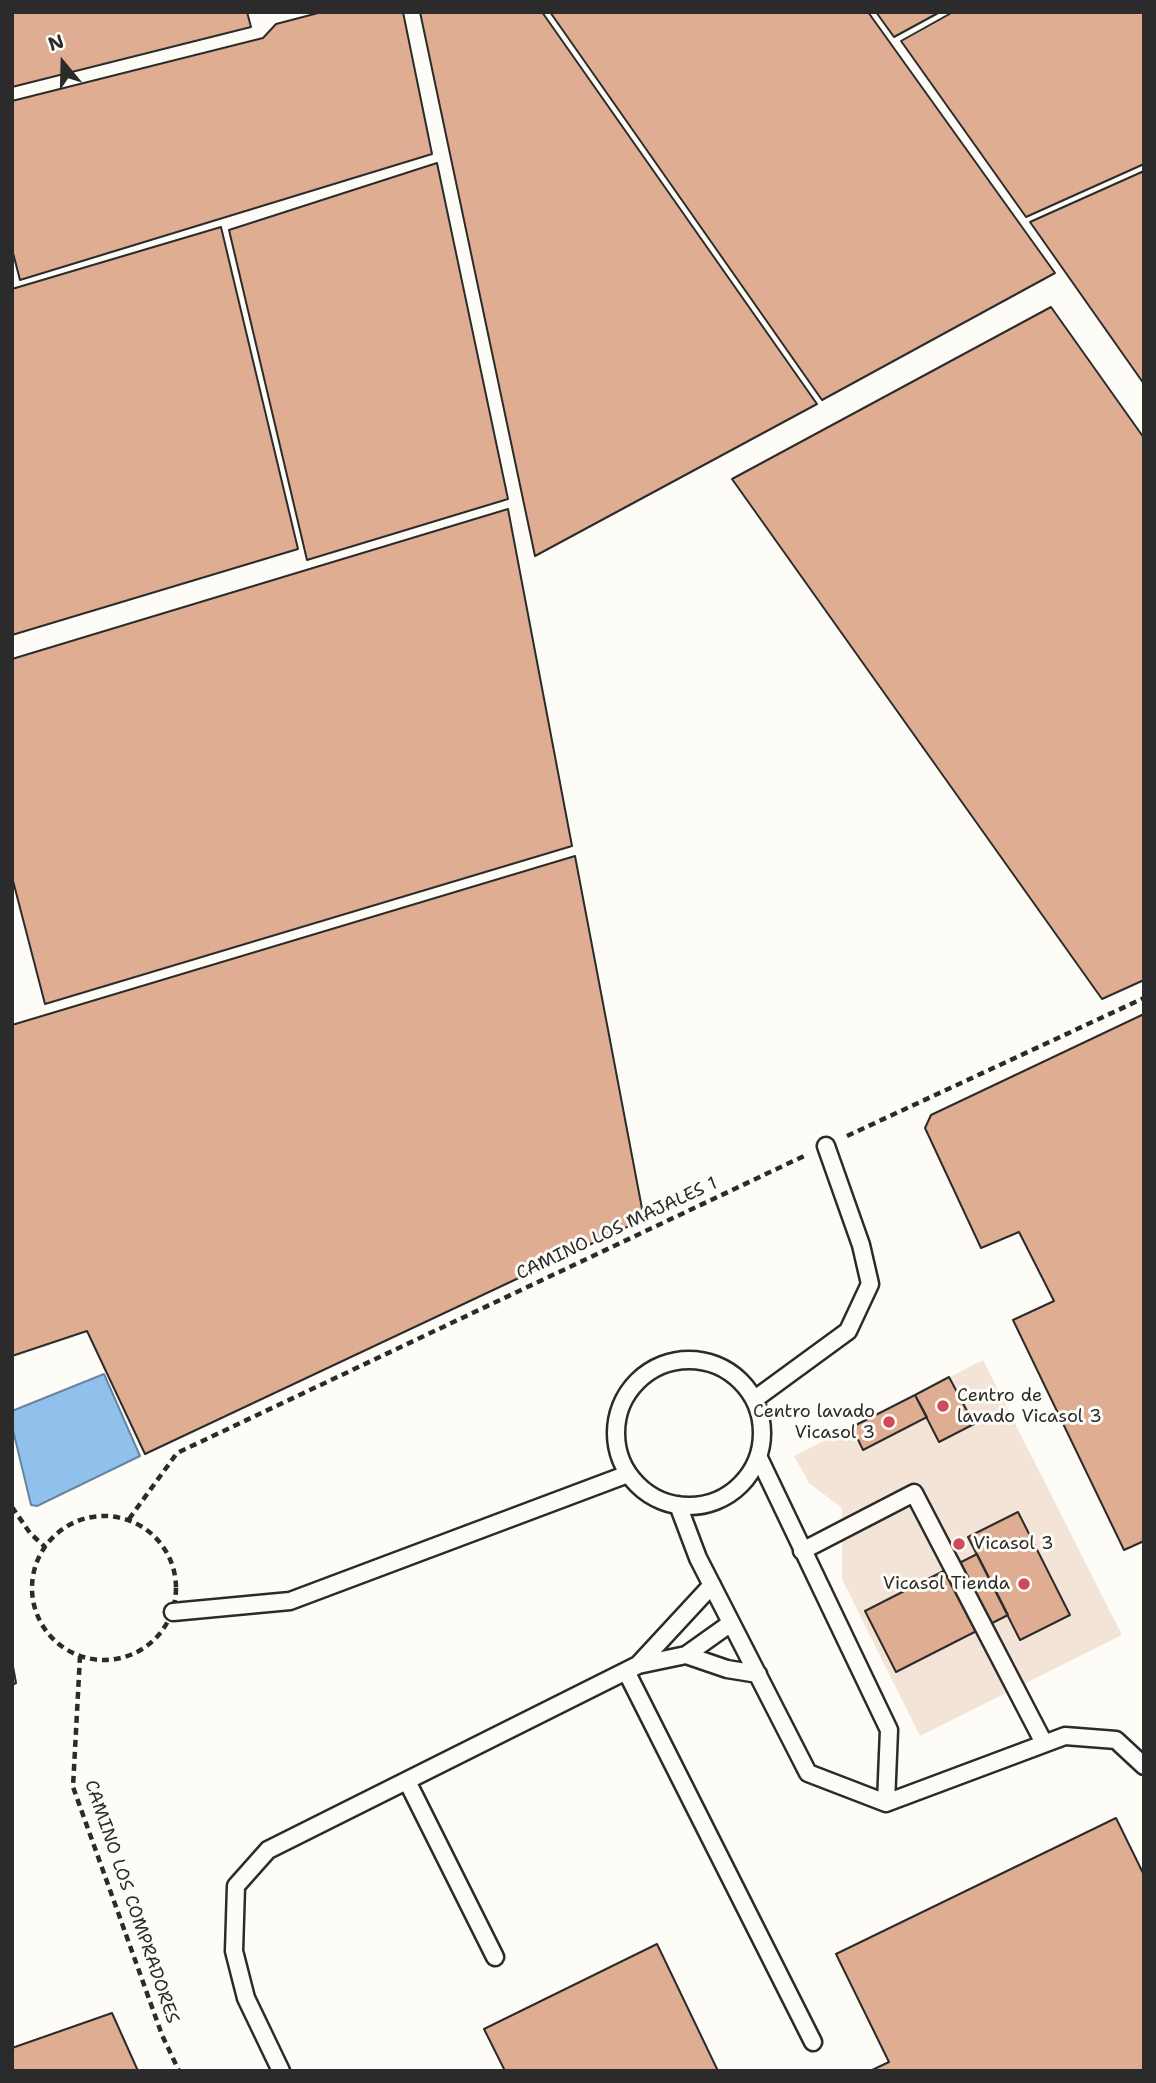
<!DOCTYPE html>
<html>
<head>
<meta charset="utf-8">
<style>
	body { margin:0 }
	#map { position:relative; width:1156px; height:2083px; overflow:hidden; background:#fdfcf7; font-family:"Shantell Sans",sans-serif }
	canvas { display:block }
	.frame { position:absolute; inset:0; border:14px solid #2b2b2b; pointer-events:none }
	.north { position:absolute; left:28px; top:28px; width:70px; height:70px; -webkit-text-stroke:5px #fdfcf7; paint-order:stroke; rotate:341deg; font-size:19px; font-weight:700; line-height:28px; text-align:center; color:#2b2b2b }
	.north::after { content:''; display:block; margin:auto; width:24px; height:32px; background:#2b2b2b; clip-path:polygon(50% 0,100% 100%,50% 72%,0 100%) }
</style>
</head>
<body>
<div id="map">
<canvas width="1156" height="2083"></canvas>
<div class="frame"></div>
<div class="north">N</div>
</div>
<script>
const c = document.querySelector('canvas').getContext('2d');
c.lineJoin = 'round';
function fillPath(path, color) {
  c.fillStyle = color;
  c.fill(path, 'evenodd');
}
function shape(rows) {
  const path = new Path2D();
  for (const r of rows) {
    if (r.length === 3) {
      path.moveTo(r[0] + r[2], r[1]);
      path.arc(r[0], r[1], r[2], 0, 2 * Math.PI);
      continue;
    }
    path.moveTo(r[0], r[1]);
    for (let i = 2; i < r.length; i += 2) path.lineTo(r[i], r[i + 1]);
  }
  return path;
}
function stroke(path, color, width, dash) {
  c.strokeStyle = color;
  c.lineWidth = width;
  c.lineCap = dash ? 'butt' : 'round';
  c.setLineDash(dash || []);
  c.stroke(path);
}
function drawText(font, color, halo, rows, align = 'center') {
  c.font = font + ' "Shantell Sans",sans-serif';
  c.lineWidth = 6;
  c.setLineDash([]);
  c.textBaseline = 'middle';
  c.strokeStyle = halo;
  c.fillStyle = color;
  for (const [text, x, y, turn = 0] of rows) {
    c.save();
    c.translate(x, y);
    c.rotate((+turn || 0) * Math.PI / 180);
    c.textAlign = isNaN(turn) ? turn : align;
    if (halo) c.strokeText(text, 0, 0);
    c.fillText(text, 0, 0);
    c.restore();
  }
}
const built = shape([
	[983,1360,1122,1635,920,1736,842,1579,842,1508,809,1483,794,1456]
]);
const water = shape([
	[104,1374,140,1456,37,1506,31,1505,12,1426,12,1411,104,1374]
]);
const building = shape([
	[12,12,247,12,251,27,12,87,12,12],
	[322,12,403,12,432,154,20,280,12,249,12,101,263,38,276,24,322,12],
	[420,12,542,12,817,404,535,556,420,12],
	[550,12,868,12,1055,273,822,400,550,12],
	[876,12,940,12,894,37,876,12],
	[953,12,1144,12,1144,164,1026,217,901,41,953,12],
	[437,163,508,499,307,560,229,230,437,163],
	[1144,171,1144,384,1030,222,1144,171],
	[221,227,298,549,12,635,12,289,221,227],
	[1051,307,1144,438,1144,980,1102,999,732,479,1051,307],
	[508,509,572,846,45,1004,12,877,12,659,508,509],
	[575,856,644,1219,145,1454,87,1331,12,1356,12,1025,575,856],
	[1144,1014,1144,1541,1124,1550,1013,1320,1054,1301,1019,1232,981,1248,925,1128,931,1115,1144,1014],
	[949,1377,974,1424,939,1442,915,1395,949,1377],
	[915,1395,927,1417,863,1450,852,1427,915,1395],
	[1018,1512,1070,1615,1020,1640,968,1537,1018,1512],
	[977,1554,1008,1615,896,1672,865,1611,977,1554],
	[12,1661,16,1683,12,1685,12,1661],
	[1116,1818,1144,1875,1144,2071,870,2071,889,2062,836,1954,1116,1818],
	[657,1944,718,2071,505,2071,484,2029,657,1944],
	[112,2013,138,2071,12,2071,12,2048,112,2013]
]);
const path = shape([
	[847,1136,1144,998],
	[12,1507,30,1533,45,1547],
	[104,1588,72],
	[129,1519,177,1453,804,1156],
	[80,1656,73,1787,162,2035,179,2071]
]);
const service = shape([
	[689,1433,73],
	[755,1399,848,1331,870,1284,861,1245,826,1146],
	[678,1505,698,1558,808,1773,886,1803,889,1730,759,1458],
	[802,1551,914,1493,1044,1743],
	[173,1612,290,1601,628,1474],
	[686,1655,727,1669,758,1674],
	[638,1665,712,1585],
	[626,1671,813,2042],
	[407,1781,495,1957],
	[886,1803,1065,1736,1116,1740,1144,1766],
	[281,2071,246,1998,234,1951,236,1886,268,1850,638,1665,686,1655,731,1623]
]);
const markers = [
	[943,1406,7,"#d1495b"],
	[889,1422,7,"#d1495b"],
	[959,1544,7,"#d1495b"],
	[1024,1584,7,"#d1495b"]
];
const streetNames = [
	["CAMINO LOS MAJALES 1",617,1229,-25],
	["CAMINO LOS COMPRADORES",131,1902,71]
];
const poiNames = [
	["Centro de",957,1396],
	["lavado Vicasol 3",957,1417],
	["Centro lavado",875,1412,"right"],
	["Vicasol 3",875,1433,"right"],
	["Vicasol 3",973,1544],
	["Vicasol Tienda",1010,1584,"right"]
];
fillPath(built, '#f4e4d8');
fillPath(water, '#90c1ec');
stroke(water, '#68859f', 2);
fillPath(building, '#dfad91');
stroke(building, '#2b2b2b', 2);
stroke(service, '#2b2b2b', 21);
stroke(path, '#2b2b2b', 4.5, [7, 5]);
stroke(service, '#fdfcf7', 16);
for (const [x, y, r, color] of markers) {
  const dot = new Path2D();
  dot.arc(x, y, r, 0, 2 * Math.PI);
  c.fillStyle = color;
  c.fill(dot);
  stroke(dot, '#fdfcf7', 2.5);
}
drawText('18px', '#2b2b2b', '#fdfcf7', streetNames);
drawText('18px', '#2b2b2b', '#fdfcf7', poiNames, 'left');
</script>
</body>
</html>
